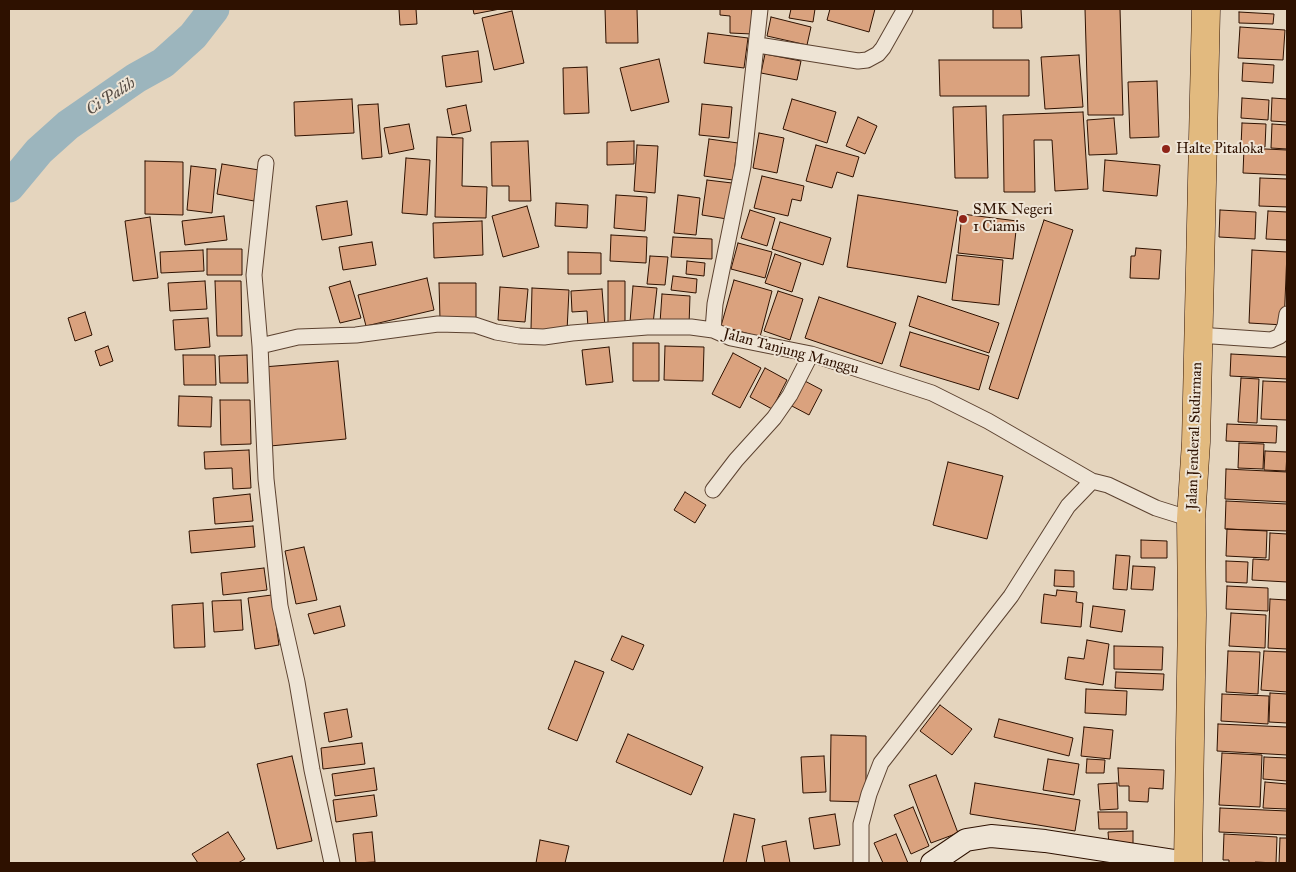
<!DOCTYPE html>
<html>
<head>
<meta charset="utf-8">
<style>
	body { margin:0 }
	#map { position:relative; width:1296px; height:872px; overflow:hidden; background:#e5d5be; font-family:"IM FELL Great Primer",serif }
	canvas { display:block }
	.frame { position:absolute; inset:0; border:10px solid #2e1100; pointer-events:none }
</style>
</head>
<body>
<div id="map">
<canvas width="1296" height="872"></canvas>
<div class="frame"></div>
</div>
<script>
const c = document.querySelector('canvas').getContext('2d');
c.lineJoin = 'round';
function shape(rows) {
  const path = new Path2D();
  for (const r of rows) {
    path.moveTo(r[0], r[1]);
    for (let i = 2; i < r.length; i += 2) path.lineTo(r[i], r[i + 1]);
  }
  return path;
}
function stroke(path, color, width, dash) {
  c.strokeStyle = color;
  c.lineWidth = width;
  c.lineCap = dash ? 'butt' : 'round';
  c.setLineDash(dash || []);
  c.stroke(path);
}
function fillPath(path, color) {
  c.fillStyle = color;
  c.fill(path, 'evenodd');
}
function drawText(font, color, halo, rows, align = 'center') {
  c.font = font + ' "IM FELL Great Primer",serif';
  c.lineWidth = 4;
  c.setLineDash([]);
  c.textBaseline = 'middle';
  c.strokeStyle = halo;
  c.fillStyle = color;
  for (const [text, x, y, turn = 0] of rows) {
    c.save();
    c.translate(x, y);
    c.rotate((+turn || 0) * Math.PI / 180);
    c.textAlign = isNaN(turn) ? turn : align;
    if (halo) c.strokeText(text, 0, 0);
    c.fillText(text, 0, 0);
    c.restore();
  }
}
const river = shape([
	[9,187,39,151,68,125,136,78,163,63,193,36,214,9]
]);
const building = shape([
	[399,9,416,9,417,24,400,25,399,9],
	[473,9,500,9,474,14,473,9],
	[605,9,637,9,638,43,606,43,605,9],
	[720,9,752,9,752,34,730,33,730,16,720,15,720,9],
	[791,9,815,9,813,22,789,18,791,9],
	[830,9,875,9,869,32,827,20,830,9],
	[993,9,1021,9,1022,28,993,28,993,9],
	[1085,9,1120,9,1123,115,1088,115,1085,9],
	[512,11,524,63,494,70,482,18,512,11],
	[1239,12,1274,14,1273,24,1239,23,1239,12],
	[771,17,811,27,807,45,767,36,771,17],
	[1240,27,1285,30,1283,60,1238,58,1240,27],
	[708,33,748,38,744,68,704,63,708,33],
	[478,51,482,82,446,87,442,56,478,51],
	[765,54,801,61,797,80,761,73,765,54],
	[1079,55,1083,107,1045,109,1041,57,1079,55],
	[659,59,669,102,631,111,620,68,659,59],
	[939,60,1029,60,1029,96,940,96,939,60],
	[1243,63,1274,65,1273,83,1242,81,1243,63],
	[587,67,589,113,564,114,563,68,587,67],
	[1157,81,1159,137,1130,138,1128,82,1157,81],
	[1242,98,1269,100,1268,120,1241,118,1242,98],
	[1272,98,1287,99,1287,122,1271,121,1272,98],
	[352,99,354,133,295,136,294,102,352,99],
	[792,99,836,112,827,143,783,129,792,99],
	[378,104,382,157,362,159,358,105,378,104],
	[702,104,732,107,729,138,699,135,702,104],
	[466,105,471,131,452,135,447,109,466,105],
	[986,106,988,178,955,178,953,107,986,106],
	[1083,112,1088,189,1055,191,1052,140,1034,140,1035,192,1004,192,1003,115,1083,112],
	[858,117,877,126,865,154,846,146,858,117],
	[1114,118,1117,154,1089,155,1087,120,1114,118],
	[1242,123,1266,124,1265,147,1241,146,1242,123],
	[409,124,414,149,389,154,384,128,409,124],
	[1272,124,1287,125,1287,149,1271,148,1272,124],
	[759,133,784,138,777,173,753,168,759,133],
	[437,137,463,138,462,186,487,187,486,218,435,217,437,137],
	[709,139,738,143,733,180,704,176,709,139],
	[528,141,531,201,509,201,509,186,492,186,491,142,528,141],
	[634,141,634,164,607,165,607,142,634,141],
	[637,145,658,146,655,193,634,191,637,145],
	[816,145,859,157,853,177,837,172,832,188,806,181,816,145],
	[1244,148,1287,150,1287,175,1243,173,1244,148],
	[406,158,430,160,427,215,402,213,406,158],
	[1105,160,1160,165,1157,196,1103,191,1105,160],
	[145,161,183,162,183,215,145,214,145,161],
	[222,164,259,170,254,201,217,194,222,164],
	[191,166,216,169,212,213,187,210,191,166],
	[762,176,804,186,801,201,792,199,788,216,754,208,762,176],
	[1260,178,1287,179,1287,207,1259,206,1260,178],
	[707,180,732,183,727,219,702,215,707,180],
	[616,195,647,197,645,231,614,228,616,195],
	[678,195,700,198,696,235,674,233,678,195],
	[858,195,958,211,946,283,847,267,858,195],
	[347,201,352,235,322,240,316,206,347,201],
	[556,203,588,205,587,228,555,226,556,203],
	[527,206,539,247,503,257,492,216,527,206],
	[750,210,775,218,767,246,741,238,750,210],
	[1220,210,1256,212,1255,239,1219,237,1220,210],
	[1268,211,1287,212,1287,240,1266,239,1268,211],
	[962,214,1017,221,1013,259,958,253,962,214],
	[224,216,227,240,185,245,182,221,224,216],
	[150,217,158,278,133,281,125,221,150,217],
	[1044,220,1073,230,1018,399,989,389,1044,220],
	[482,221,483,255,434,258,433,223,482,221],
	[780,222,831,238,823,265,772,249,780,222],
	[611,235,647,237,646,263,610,261,611,235],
	[673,237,712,239,712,259,671,257,673,237],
	[372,242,376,265,343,270,339,247,372,242],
	[738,243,772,252,765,278,731,269,738,243],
	[1136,248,1161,250,1159,279,1130,278,1131,256,1135,256,1136,248],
	[207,249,242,249,242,275,207,275,207,249],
	[203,250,204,271,161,273,160,252,203,250],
	[1252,250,1287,252,1284,325,1249,323,1252,250],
	[568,252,601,253,601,274,568,274,568,252],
	[775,254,801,263,792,292,765,283,775,254],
	[957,255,1003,260,999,305,952,300,957,255],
	[650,256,668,257,665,285,647,284,650,256],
	[687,261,705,263,704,276,686,274,687,261],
	[673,276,697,279,696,293,671,290,673,276],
	[427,278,434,310,366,326,358,295,427,278],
	[734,280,772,291,760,337,721,326,734,280],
	[205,281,207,309,170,311,168,283,205,281],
	[215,281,241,281,242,336,217,336,215,281],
	[350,281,361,318,340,323,329,287,350,281],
	[608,281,625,281,625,324,608,324,608,281],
	[439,283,476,283,476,319,440,319,439,283],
	[633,286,657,288,653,324,630,322,633,286],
	[500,287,528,289,525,322,498,320,500,287],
	[532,288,569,290,567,331,531,329,532,288],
	[602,289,605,327,588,328,587,311,572,312,571,291,602,289],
	[778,291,803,299,790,340,764,331,778,291],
	[662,294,690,296,689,325,660,323,662,294],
	[918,296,999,323,989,353,909,326,918,296],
	[819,297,896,323,882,364,805,338,819,297],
	[85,312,92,335,75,341,68,318,85,312],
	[208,318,210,347,175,350,173,320,208,318],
	[910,332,989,356,979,390,900,366,910,332],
	[633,343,659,343,659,381,633,381,633,343],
	[108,346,113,361,100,366,95,351,108,346],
	[665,346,704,347,703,381,664,380,665,346],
	[609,347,613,382,586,385,582,350,609,347],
	[733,353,761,368,740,408,712,394,733,353],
	[1231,354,1287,357,1287,379,1230,376,1231,354],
	[183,355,215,355,216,385,184,385,183,355],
	[247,355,248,383,220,383,219,356,247,355],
	[338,361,346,439,270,446,263,367,338,361],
	[765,368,787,380,772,409,750,397,765,368],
	[1241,378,1259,379,1257,423,1238,422,1241,378],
	[803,380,822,390,809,415,790,405,803,380],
	[1263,381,1287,382,1287,420,1261,419,1263,381],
	[179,396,212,397,211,427,178,426,179,396],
	[220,400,250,400,251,444,221,445,220,400],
	[1227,424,1277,426,1276,443,1226,441,1227,424],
	[1239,443,1264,444,1263,469,1238,468,1239,443],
	[249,450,251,488,233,489,232,468,205,469,204,452,249,450],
	[1265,451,1287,452,1286,471,1264,470,1265,451],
	[948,462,1003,476,987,539,933,525,948,462],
	[1226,469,1287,472,1287,502,1225,499,1226,469],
	[685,492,706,505,695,523,674,510,685,492],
	[250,494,253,521,215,524,213,498,250,494],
	[1226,501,1287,504,1287,531,1225,529,1226,501],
	[253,526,255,547,191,553,189,531,253,526],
	[1227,529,1267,531,1266,558,1226,556,1227,529],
	[1270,533,1287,534,1287,582,1252,580,1253,559,1269,560,1270,533],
	[1141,540,1167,541,1167,558,1141,558,1141,540],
	[304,547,317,600,296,604,285,551,304,547],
	[1116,555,1130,556,1127,590,1113,589,1116,555],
	[1226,561,1248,562,1247,583,1226,582,1226,561],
	[1133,566,1155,567,1153,590,1131,589,1133,566],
	[264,568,267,590,223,595,221,573,264,568],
	[1055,570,1074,571,1074,587,1054,586,1055,570],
	[1227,586,1268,588,1268,611,1226,609,1227,586],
	[1057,590,1077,592,1076,602,1083,603,1081,627,1041,623,1044,594,1056,596,1057,590],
	[272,595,279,645,255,649,248,598,272,595],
	[1270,599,1287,600,1287,649,1268,648,1270,599],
	[241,600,243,630,214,632,212,601,241,600],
	[203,603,205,647,174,648,172,605,203,603],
	[340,606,345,626,314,634,308,614,340,606],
	[1093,606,1125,610,1122,632,1090,627,1093,606],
	[1231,613,1266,615,1265,648,1229,646,1231,613],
	[622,636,644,645,633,670,611,660,622,636],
	[1087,640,1109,644,1103,685,1065,679,1068,657,1084,659,1087,640],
	[1114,646,1163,647,1162,670,1114,669,1114,646],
	[1228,651,1260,652,1258,694,1226,692,1228,651],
	[1264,651,1287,652,1287,692,1261,690,1264,651],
	[575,661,604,672,577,741,548,729,575,661],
	[1116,672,1164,674,1163,690,1115,688,1116,672],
	[1086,689,1127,691,1126,715,1085,713,1086,689],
	[1270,693,1287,694,1287,723,1269,722,1270,693],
	[1222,694,1269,696,1268,724,1221,721,1222,694],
	[940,705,972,729,952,755,920,731,940,705],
	[347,709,352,737,329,742,324,713,347,709],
	[999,719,1073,738,1069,756,994,737,999,719],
	[1218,724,1287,727,1287,755,1217,751,1218,724],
	[1084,727,1113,730,1110,759,1081,756,1084,727],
	[628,734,703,767,691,795,616,762,628,734],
	[831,735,866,736,866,802,830,801,831,735],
	[362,743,365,764,323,769,321,748,362,743],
	[1222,753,1262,755,1260,807,1219,805,1222,753],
	[292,756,312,841,277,849,257,764,292,756],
	[824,756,826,792,803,793,801,757,824,756],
	[1264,757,1287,758,1287,781,1263,779,1264,757],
	[1048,759,1079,764,1074,795,1043,790,1048,759],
	[1087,759,1105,760,1104,773,1086,773,1087,759],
	[374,768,377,790,335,796,332,774,374,768],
	[1118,768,1164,770,1163,789,1149,788,1148,802,1129,801,1129,786,1119,786,1118,768],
	[936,775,958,833,931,843,909,785,936,775],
	[1265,782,1287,784,1287,809,1263,808,1265,782],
	[975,783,1080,800,1075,831,970,814,975,783],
	[1117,783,1118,809,1100,810,1098,784,1117,783],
	[374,795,377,816,336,822,333,800,374,795],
	[913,807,929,846,911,854,894,815,913,807],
	[1220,808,1287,811,1287,835,1219,832,1220,808],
	[1098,812,1127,812,1127,829,1099,829,1098,812],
	[734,814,755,819,746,863,723,863,734,814],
	[835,814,840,845,814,849,809,818,835,814],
	[1133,831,1133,844,1109,845,1108,832,1133,831],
	[228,832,245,859,238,863,198,863,192,854,228,832],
	[372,832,375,862,356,863,353,834,372,832],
	[896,834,908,863,883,863,874,843,896,834],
	[1224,834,1277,837,1276,863,1255,862,1255,863,1229,863,1229,860,1223,860,1224,834],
	[1280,838,1287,838,1287,863,1279,863,1280,838],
	[540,840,569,846,565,863,536,863,540,840],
	[786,841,790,863,765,863,762,846,786,841]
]);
const street = shape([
	[760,9,743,166,715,304,713,330,731,338,811,354,932,393,988,421,1092,481,1108,485,1156,508,1191,519],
	[758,45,858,61,867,60,878,54,883,48,905,9],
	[266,163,254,275,260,346,266,479,280,606,297,682,312,770,332,863],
	[1198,335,1271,340,1280,336,1285,326,1287,314],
	[260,346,298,337,356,335,438,324,475,325,496,332,519,336,544,337,572,333,647,327,691,327,713,330],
	[713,490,736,460,774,418,790,395,811,354],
	[861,863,861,824,869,794,881,763,1011,596,1068,506,1092,481]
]);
const secondary = shape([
	[932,863,966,840,991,836,1045,841,1188,863]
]);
const highway = shape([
	[1188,863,1192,615,1191,519,1196,442,1206,9]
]);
const markers = [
	[1166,149,5,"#8f2418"],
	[963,219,5,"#8f2418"]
];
const poiNames = [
	["Halte Pitaloka",1176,149],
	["SMK Negeri",973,210],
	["1 Ciamis",973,227]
];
const streetNames = [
	["Jalan Tanjung Manggu",791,352,15],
	["Jalan Jenderal Sudirman",1195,436,-88]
];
const waterNames = [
	["Ci Palih",111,97,-33]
];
stroke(river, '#9cb5bd', 31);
fillPath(building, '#daa27e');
stroke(building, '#2e1100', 1);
stroke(street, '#5c4230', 17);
stroke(secondary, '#2e1100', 24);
stroke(highway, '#2e1100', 29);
stroke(street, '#eee4d5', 15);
stroke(secondary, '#eee4d5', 22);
stroke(highway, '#e2ba7f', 28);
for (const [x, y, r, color] of markers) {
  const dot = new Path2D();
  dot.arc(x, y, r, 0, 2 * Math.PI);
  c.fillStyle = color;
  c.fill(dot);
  stroke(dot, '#eee4d5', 2);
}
drawText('15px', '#2e1100', '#eee4d5', poiNames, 'left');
drawText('15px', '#2e1100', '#eee4d5', streetNames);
drawText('italic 16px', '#544a42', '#eee4d5', waterNames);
</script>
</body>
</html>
